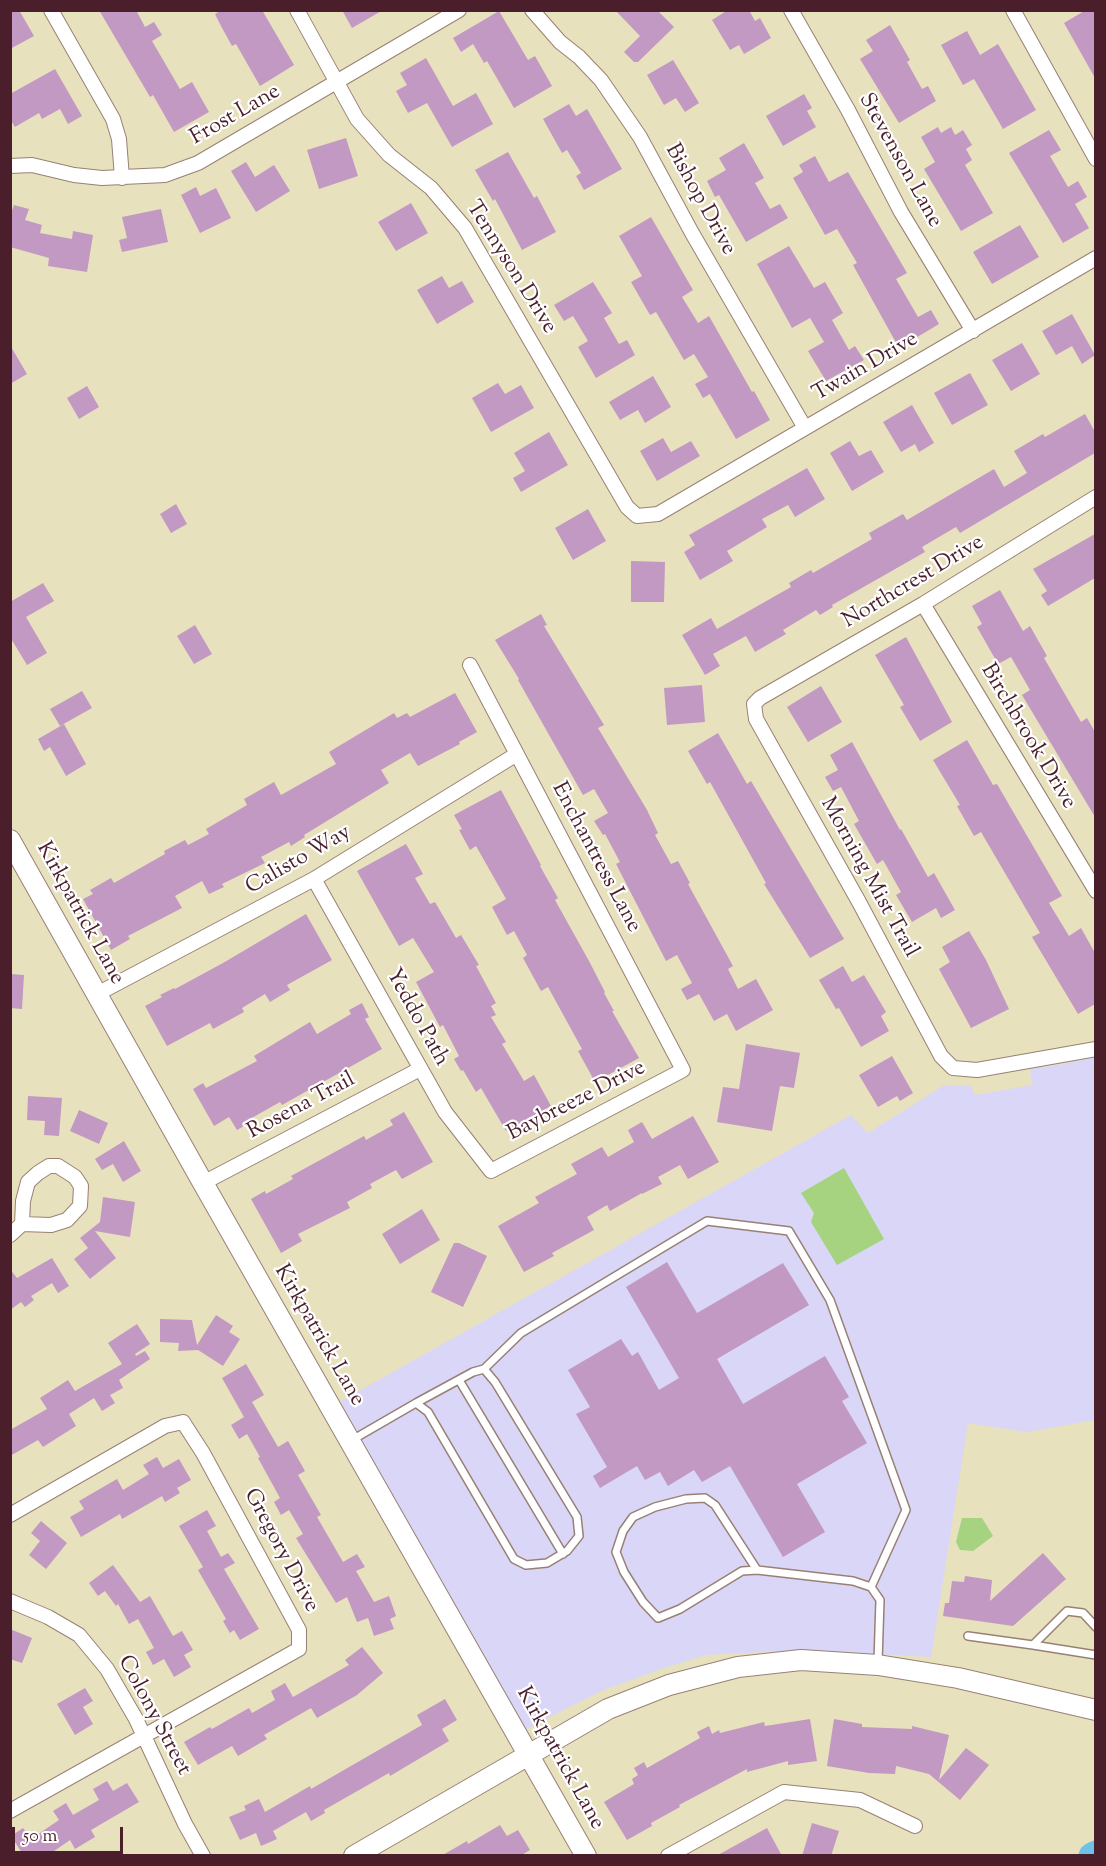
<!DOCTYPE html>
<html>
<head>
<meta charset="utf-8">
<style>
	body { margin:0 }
	#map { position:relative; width:1106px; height:1866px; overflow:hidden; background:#e8e1be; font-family:"Sorts Mill Goudy",serif }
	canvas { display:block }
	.frame { position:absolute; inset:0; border:12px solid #4a1f2b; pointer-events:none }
	.scale { position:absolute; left:12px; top:1827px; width:111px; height:27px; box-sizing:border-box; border:3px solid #4a1f2b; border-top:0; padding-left:8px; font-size:18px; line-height:21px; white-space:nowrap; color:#4a1f2b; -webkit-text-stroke:4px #fff; paint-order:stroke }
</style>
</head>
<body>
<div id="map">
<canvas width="1106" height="1866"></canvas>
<div class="frame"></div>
<div class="scale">50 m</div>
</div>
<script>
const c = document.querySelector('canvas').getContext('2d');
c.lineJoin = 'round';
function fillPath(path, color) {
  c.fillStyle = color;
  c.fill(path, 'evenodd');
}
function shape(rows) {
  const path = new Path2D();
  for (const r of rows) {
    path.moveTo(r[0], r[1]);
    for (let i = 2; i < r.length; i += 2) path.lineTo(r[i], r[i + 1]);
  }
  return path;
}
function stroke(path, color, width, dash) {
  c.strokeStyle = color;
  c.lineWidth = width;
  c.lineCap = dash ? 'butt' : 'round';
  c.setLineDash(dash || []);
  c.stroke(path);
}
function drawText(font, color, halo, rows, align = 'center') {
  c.font = font + ' "Sorts Mill Goudy",serif';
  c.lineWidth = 4.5;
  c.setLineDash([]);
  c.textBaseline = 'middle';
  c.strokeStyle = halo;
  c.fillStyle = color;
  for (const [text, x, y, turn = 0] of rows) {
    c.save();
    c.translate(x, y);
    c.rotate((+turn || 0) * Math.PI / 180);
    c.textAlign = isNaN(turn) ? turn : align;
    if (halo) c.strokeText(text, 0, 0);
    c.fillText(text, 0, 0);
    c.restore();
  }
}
const built = shape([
	[1095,1056,1095,1420,1026,1432,968,1423,931,1657,804,1650,706,1655,661,1669,601,1691,520,1732,334,1405,851,1115,868,1133,943,1086,970,1085,975,1095,1033,1085,1029,1069,1063,1064]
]);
const green = shape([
	[844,1168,884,1239,837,1265,811,1222,814,1213,801,1193],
	[962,1518,982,1518,993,1536,973,1551,960,1550,956,1542]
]);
const river = shape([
	[1092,1856,1096,1854]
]);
const building = shape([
	[10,10,19,10,34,36,10,49],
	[99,10,136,10,145,27,154,22,162,35,152,41,180,89,192,82,209,112,174,132,153,95,150,97],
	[222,10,262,10,294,65,260,86,236,44,232,46,221,26,215,14],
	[342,10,383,10,352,28],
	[615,10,657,10,674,27,638,62,634,62,624,52,640,36],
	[728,10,749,10,755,21,760,18,771,38,744,54,739,45,730,50,712,20],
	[1086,10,1095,10,1095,78,1064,23],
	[499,11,528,60,535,56,552,86,514,108,487,61,484,63,473,44,461,52,453,38],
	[890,25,910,60,907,62,922,89,928,86,936,101,899,123,860,59,873,51,866,40],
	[967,31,980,55,998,44,1036,110,1003,129,974,79,963,85,941,45],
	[426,58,453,106,476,93,493,124,452,147,427,103,408,113,396,91,407,85,400,73],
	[673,60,699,103,685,112,676,98,664,105,647,75],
	[55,69,82,116,68,124,60,109,42,119,39,113,15,127,10,119,10,94],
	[804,94,812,108,807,111,816,127,783,146,766,116],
	[569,104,576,116,587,109,622,169,584,190,576,176,581,173,567,150,562,153,543,119],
	[938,127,941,133,951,127,955,135,963,130,972,145,966,149,972,160,965,165,993,213,961,231,924,169,935,162,921,137],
	[1049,130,1061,150,1050,156,1068,187,1078,181,1087,197,1075,204,1089,228,1063,243,1009,153],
	[346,138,358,176,319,189,307,150],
	[744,143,764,178,755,183,770,209,780,204,788,218,746,242,719,195,715,197,707,181,726,170,719,158],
	[508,152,534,198,537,196,556,232,522,250,495,199,493,201,475,170],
	[815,156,829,182,848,172,907,273,896,279,918,317,931,310,939,324,899,348,853,265,857,263,837,229,825,235,793,178,803,172,799,165],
	[246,162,255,177,274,165,290,191,256,212,231,171],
	[196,187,200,196,216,188,231,218,200,233,181,195],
	[411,203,428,233,396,251,378,222],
	[14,205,29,209,25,220,42,225,40,233,72,239,73,231,93,235,87,272,48,266,49,258,10,247,10,216],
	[161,209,168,242,122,252,119,240,127,238,122,217],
	[651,217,693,290,682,297,698,323,709,316,752,392,754,391,770,420,736,439,710,394,703,398,695,384,708,377,694,354,684,360,656,312,650,315,631,282,642,276,619,236],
	[1020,225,1039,257,992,284,973,252],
	[789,246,814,288,825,282,843,313,832,320,849,350,855,346,864,360,826,381,808,351,824,342,810,318,792,328,757,264],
	[442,276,449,288,462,281,474,302,437,324,417,290],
	[593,282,612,313,604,318,619,344,627,340,635,355,596,378,578,347,588,341,573,316,564,321,554,305],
	[1072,314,1095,355,1082,364,1072,346,1056,355,1042,331],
	[1022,343,1040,374,1011,391,992,360],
	[10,345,27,374,10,384],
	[970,373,988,405,952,425,934,393],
	[653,376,671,407,645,423,638,410,620,420,609,402],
	[498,383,505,394,521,385,534,408,491,432,472,398],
	[87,386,99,407,79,419,67,398],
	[912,405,934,443,919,452,915,444,901,452,883,422],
	[1085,414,1095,432,1095,453,960,533,956,527,922,547,925,552,832,605,833,607,820,615,816,610,783,630,786,634,755,652,746,636,713,654,720,666,705,675,682,635,711,618,717,629,791,587,789,583,811,570,813,573,872,539,869,533,903,514,907,520,994,469,1004,487,1027,473,1014,451,1043,434,1045,437],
	[549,432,568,465,521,492,513,478,525,471,514,453],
	[663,438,671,452,691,441,700,456,657,481,640,451],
	[850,441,859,456,871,450,884,472,852,491,830,453],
	[807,468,825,499,795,517,788,505,762,519,767,527,727,551,733,561,700,580,684,552,695,545,689,535],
	[176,504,187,524,171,533,160,514],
	[588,509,606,541,573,560,555,528],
	[1095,534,1095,578,1048,606,1041,595,1047,591,1033,569],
	[631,561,665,562,664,602,631,602],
	[43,583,54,601,26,617,47,653,27,665,10,637,10,602],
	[1000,590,1023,631,1030,626,1047,656,1044,658,1081,722,1087,718,1095,732,1095,817,1022,695,1030,690,1011,657,998,664,977,627,982,624,972,606],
	[541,614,547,625,544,626,604,725,598,728,647,810,658,833,655,835,671,864,678,861,690,883,688,884,733,966,728,969,738,989,756,979,773,1010,736,1031,727,1014,714,1021,699,994,687,1000,681,989,692,983,677,955,666,961,616,864,620,862,605,834,603,835,594,821,608,813,594,789,583,795,518,680,519,679,495,640],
	[195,625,212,654,194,664,177,636],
	[906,637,952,722,920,741,900,707,904,705,875,655],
	[702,685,705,722,667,725,664,688],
	[821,686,842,722,808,742,787,707],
	[82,691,92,708,60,726,50,709],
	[455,693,477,732,459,742,460,744,418,766,410,753,381,770,389,783,304,835,305,837,291,846,289,842,261,857,265,863,222,884,224,887,209,894,202,881,175,896,182,908,128,936,130,939,111,950,83,899,93,894,90,890,111,878,114,883,165,854,164,851,185,840,188,845,209,834,206,829,247,805,244,799,274,782,281,795,336,764,329,752,394,713,397,718,407,713,410,717],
	[64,724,86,764,66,776,50,747,44,751,38,739],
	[718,733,747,784,751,781,844,939,810,958,764,884,766,883,710,782,707,784,688,751],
	[967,740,993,785,997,784,1062,896,1049,903,1069,936,1081,928,1095,953,1095,1004,1078,1014,1032,937,1040,933,981,832,974,836,957,806,960,805,933,760],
	[852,742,900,830,901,829,928,877,934,873,955,910,941,918,936,908,912,922,896,895,901,892,883,860,877,864,854,824,859,821,841,787,833,791,825,777,838,770,830,755],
	[501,790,541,865,540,866,558,898,555,900,589,961,605,992,604,993,614,1011,612,1011,639,1058,595,1082,578,1051,582,1049,548,987,541,991,523,958,527,955,514,931,507,935,492,907,506,899,476,846,470,850,459,830,462,829,454,815],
	[406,844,423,874,415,878,430,904,435,902,456,938,461,935,479,965,476,966,496,1003,491,1006,496,1015,491,1017,506,1042,502,1044,524,1081,534,1075,551,1106,506,1131,481,1088,476,1092,463,1070,461,1071,454,1059,459,1056,443,1025,440,1027,416,982,434,972,413,938,399,946,357,871],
	[306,914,332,960,287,985,290,990,270,1002,265,994,242,1008,244,1012,213,1029,210,1023,167,1046,145,1006,162,997,160,995,174,988,175,989,223,963],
	[969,931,986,960,1009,1009,971,1028,939,969,950,962,942,947],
	[843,966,852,982,864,975,886,1012,881,1016,889,1031,861,1047,839,1008,836,1009,819,980],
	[10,974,24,975,22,1009,10,1008],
	[362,1003,369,1017,365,1019,382,1049,282,1105,280,1102,250,1119,251,1122,237,1130,229,1117,214,1126,193,1089,203,1083,206,1088,257,1061,254,1056,310,1022,317,1034,351,1014,349,1010],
	[746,1044,800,1053,794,1088,780,1086,772,1131,717,1122,723,1087,739,1089],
	[892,1056,913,1093,900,1101,897,1096,878,1107,859,1075],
	[28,1096,62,1098,59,1136,44,1135,45,1121,27,1120],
	[79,1110,108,1123,99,1144,70,1131],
	[404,1112,433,1162,402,1179,396,1170,370,1184,372,1188,347,1202,350,1208,298,1234,302,1241,281,1253,251,1199,265,1191,266,1194,293,1179,291,1176,364,1136,366,1140,393,1125,390,1120],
	[693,1116,719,1162,688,1179,680,1165,658,1177,662,1184,642,1194,642,1193,610,1211,607,1205,587,1217,594,1230,552,1253,554,1256,524,1272,498,1226,539,1203,535,1197,577,1174,571,1164,602,1147,608,1157,634,1142,628,1130,642,1122,652,1139],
	[124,1141,141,1171,123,1182,113,1164,102,1170,95,1159],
	[103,1197,135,1202,130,1237,95,1231,116,1258,90,1279,74,1259,88,1248,80,1238,100,1222],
	[422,1209,440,1240,400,1264,382,1234],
	[454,1243,459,1243,487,1256,463,1307,431,1292],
	[52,1258,69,1286,58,1293,52,1283,31,1296,34,1300,25,1307,21,1302,10,1310,10,1269,17,1278],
	[667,1262,697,1313,783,1263,809,1305,717,1359,743,1404,825,1356,849,1397,842,1401,867,1443,797,1484,825,1532,783,1557,730,1466,702,1482,694,1470,668,1486,660,1472,645,1480,637,1466,600,1488,593,1476,607,1467,576,1414,590,1407,568,1370,621,1339,632,1356,638,1352,659,1390,679,1378,626,1287],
	[216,1315,233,1326,229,1332,240,1339,223,1366,198,1350,178,1351,179,1343,160,1342,160,1319,192,1320,197,1345],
	[137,1324,150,1344,135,1354,136,1356,145,1351,150,1359,119,1380,123,1388,110,1395,115,1403,102,1411,94,1398,69,1414,76,1426,43,1447,38,1440,10,1456,10,1430,47,1409,40,1398,68,1380,75,1391,122,1364,108,1343],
	[246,1364,264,1395,252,1402,278,1447,288,1441,305,1471,298,1475,321,1515,317,1517,343,1562,357,1554,365,1567,356,1571,374,1602,389,1596,396,1616,390,1619,394,1629,374,1636,368,1618,357,1622,347,1597,336,1603,296,1538,303,1534,289,1510,281,1515,274,1502,280,1498,258,1458,260,1457,247,1434,239,1439,231,1425,244,1417,222,1378],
	[157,1457,163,1468,179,1459,191,1480,177,1488,180,1493,165,1502,162,1496,122,1519,120,1514,81,1537,70,1517,84,1509,79,1501,117,1479,123,1490,149,1474,143,1465],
	[207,1510,216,1526,207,1531,221,1557,228,1553,235,1563,224,1569,259,1629,240,1640,234,1630,230,1633,223,1621,226,1619,198,1570,203,1567,179,1526],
	[41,1521,67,1543,46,1569,29,1555,40,1541,31,1533],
	[1043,1553,1066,1579,1013,1626,943,1616,945,1603,949,1603,952,1581,964,1582,965,1576,992,1580,990,1601],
	[113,1565,140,1602,150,1596,173,1636,182,1631,193,1650,184,1655,191,1667,174,1677,164,1659,153,1665,146,1652,154,1648,138,1619,129,1624,118,1604,116,1606,105,1591,98,1596,89,1583],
	[10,1629,32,1638,22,1663,10,1659],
	[362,1647,383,1673,357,1695,317,1718,311,1708,264,1735,267,1739,238,1756,232,1746,198,1765,184,1742,210,1727,212,1729,249,1708,252,1713,275,1700,271,1691,285,1683,293,1697,349,1665,345,1660],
	[85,1688,93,1701,83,1707,93,1724,75,1735,57,1704],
	[445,1699,457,1720,442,1729,449,1741,390,1776,389,1773,324,1810,325,1813,311,1821,306,1812,273,1831,277,1839,261,1846,256,1833,240,1840,229,1817,246,1810,244,1806,259,1799,265,1812,310,1786,311,1789,422,1725,417,1715],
	[810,1719,817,1761,788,1765,788,1761,747,1772,747,1769,679,1805,680,1807,651,1823,652,1826,627,1840,604,1802,634,1784,632,1779,638,1775,634,1768,644,1762,647,1768,700,1738,697,1732,709,1726,712,1734,719,1730,720,1733,764,1722,765,1726],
	[834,1719,862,1724,862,1727,912,1729,912,1726,949,1735,939,1780,966,1748,989,1765,960,1800,929,1774,896,1766,895,1774,869,1773,827,1766],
	[107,1781,113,1791,127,1783,139,1802,91,1830,95,1837,75,1849,70,1840,47,1856,24,1856,11,1836,23,1828,31,1839,59,1820,53,1811,66,1803,73,1815,99,1800,93,1789],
	[812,1823,839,1831,831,1856,802,1856],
	[500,1825,507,1836,518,1830,530,1850,520,1856,441,1856,467,1841,468,1844],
	[767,1828,782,1856,716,1856]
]);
const lane = shape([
	[484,1369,521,1333,707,1221,789,1231,830,1300,906,1510,871,1587],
	[459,1380,563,1554],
	[352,1440,416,1403,473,1372,484,1369,495,1382,577,1517,579,1536,567,1551,547,1563,526,1565,514,1559,428,1412,416,1403],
	[757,1570,742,1571,680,1609,658,1618,643,1602,624,1572,616,1552,623,1531,633,1517,655,1507,686,1499,705,1498,715,1505,757,1570,853,1581,871,1587,880,1600,878,1662],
	[968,1636,1033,1645,1067,1611,1083,1613,1096,1627],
	[1033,1645,1096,1655]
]);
const street = shape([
	[51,10,113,119,119,139,122,178],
	[297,10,357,119,389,155,431,188,465,228,627,507,637,516,658,514,1096,258],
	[532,10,560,42,579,57,601,80,640,137,692,233,805,428],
	[791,10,848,110,901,212,973,331],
	[1013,10,1096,159],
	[10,166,32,165,74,175,102,178,165,175,198,163,459,10],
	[1096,497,923,604,760,698,754,704,756,719,859,902,941,1056,953,1068,977,1070,1096,1049],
	[923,604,1096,891],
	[314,879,445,1112,491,1171,683,1070,470,665],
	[97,994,314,879,517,754],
	[49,1166,58,1166,75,1177,81,1186,80,1206,67,1220,51,1225,22,1224,23,1201,28,1182,38,1173,49,1166],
	[203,1183,420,1069],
	[10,1235,22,1224],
	[10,1515,165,1426,183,1422,203,1453,299,1630,299,1649,10,1811],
	[10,1601,48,1617,79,1635,107,1669,136,1719,185,1824,203,1856],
	[668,1856,784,1792,860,1800,915,1826]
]);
const secondary = shape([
	[10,840,203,1183,586,1856],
	[354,1856,608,1709,669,1685,738,1667,801,1660,878,1665,958,1678,1096,1710]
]);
const streetNames = [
	["Frost Lane",236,116,-30],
	["Stevenson Lane",899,161,61],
	["Bishop Drive",699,200,61],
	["Tennyson Drive",510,268,58],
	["Twain Drive",866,368,-30],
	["Northcrest Drive",914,583,-31],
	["Birchbrook Drive",1027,737,59],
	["Enchantress Lane",595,858,62],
	["Calisto Way",299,861,-30],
	["Morning Mist Trail",868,878,61],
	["Kirkpatrick Lane",79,914,61],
	["Yeddo Path",416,1018,61],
	["Baybreeze Drive",577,1102,-27],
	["Rosena Trail",302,1107,-28],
	["Kirkpatrick Lane",318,1336,60],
	["Gregory Drive",280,1551,62],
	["Colony Street",153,1716,62],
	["Kirkpatrick Lane",559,1759,61]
];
fillPath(built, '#d9d6f7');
fillPath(green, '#a6d380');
stroke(river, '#6dc2e9', 27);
fillPath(building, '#c299c2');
stroke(lane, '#998074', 10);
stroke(street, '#998074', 16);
stroke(secondary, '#998074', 22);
stroke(lane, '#fff', 7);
stroke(street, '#fff', 14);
stroke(secondary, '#fff', 20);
drawText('22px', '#4a1f2b', '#fff', streetNames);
</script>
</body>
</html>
